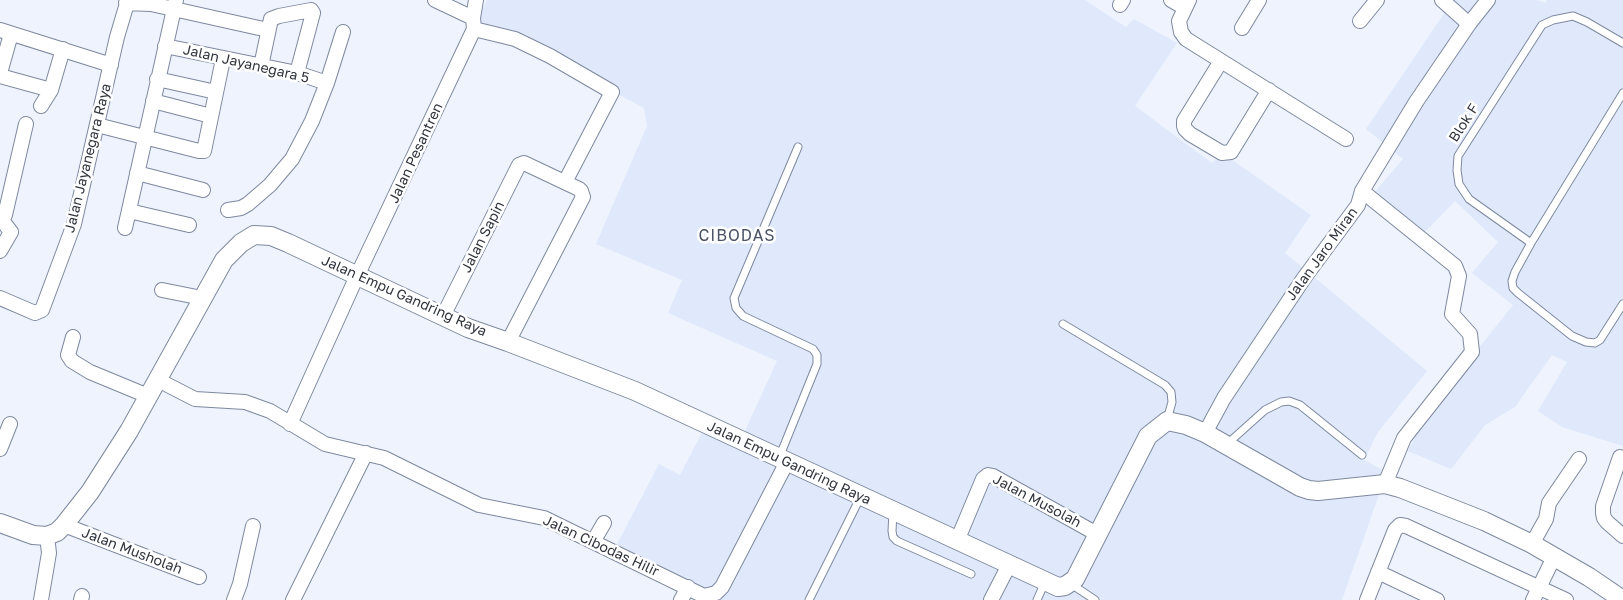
<!DOCTYPE html>
<html>
<head>
<meta charset="utf-8">
<style>
	body { margin:0 }
	canvas { display:block; background:#eef3fd }
</style>
</head>
<body>
<canvas width="1623" height="600"></canvas>
<script>
const c = document.querySelector('canvas').getContext('2d');
c.lineJoin = 'round';
function fillPath(path, color) {
  c.fillStyle = color;
  c.fill(path, 'evenodd');
}
function shape(rows) {
  const path = new Path2D();
  for (const r of rows) {
    path.moveTo(r[0], r[1]);
    for (let i = 2; i < r.length; i += 2) path.lineTo(r[i], r[i + 1]);
  }
  return path;
}
function stroke(path, color, width, dash) {
  c.strokeStyle = color;
  c.lineWidth = width;
  c.lineCap = dash ? 'butt' : 'round';
  c.setLineDash(dash || []);
  c.stroke(path);
}
function drawText(font, color, halo, rows, align = 'center') {
  c.font = font + ' "Golos Text",sans-serif';
  c.lineWidth = 5;
  c.setLineDash([]);
  c.textBaseline = 'middle';
  c.strokeStyle = halo;
  c.fillStyle = color;
  for (const [text, x, y, turn = 0] of rows) {
    c.save();
    c.translate(x, y);
    c.rotate((+turn || 0) * Math.PI / 180);
    c.textAlign = isNaN(turn) ? turn : align;
    if (halo) c.strokeText(text, 0, 0);
    c.fillText(text, 0, 0);
    c.restore();
  }
}
const built = shape([
	[487,0,1085,0,1126,27,1134,19,1177,43,1135,106,1212,163,1222,153,1311,215,1285,253,1427,371,1378,432,1364,460,1387,472,1342,600,701,600,615,548,659,464,680,475,709,419,744,433,777,361,668,313,682,280,596,244,647,126,644,108,477,20],
	[1453,0,1536,0,1546,3,1547,0,1623,0,1623,446,1562,427,1538,411,1567,362,1552,355,1515,407,1485,425,1451,469,1408,451,1428,412,1513,305,1472,273,1498,242,1455,201,1415,242,1366,202,1403,159,1366,129]
]);
const service = shape([
	[1623,93,1531,243,1515,272,1512,281,1513,288,1518,293,1572,336,1586,342,1595,343,1600,340,1623,304],
	[1531,243,1469,199,1459,184,1457,170,1458,156,1542,25,1553,20,1573,16,1587,22,1623,43],
	[1063,324,1165,385,1171,392,1172,402,1167,420],
	[1226,445,1265,410,1281,402,1289,401,1300,405,1362,455],
	[778,457,783,448,817,364,817,355,813,349,743,316,736,308,734,298,798,147],
	[893,512,892,531,893,537,897,541,971,574],
	[1071,584,1095,600],
	[809,600,861,496],
	[1037,600,1045,582]
]);
const minor = shape([
	[435,0,473,18,474,29],
	[1171,0,1185,8],
	[1189,0,1179,21,1181,32,1186,39,1346,139],
	[1442,0,1469,24],
	[126,3,151,4,268,30],
	[1120,5,1123,0],
	[473,18,476,0],
	[1360,21,1377,0],
	[1242,28,1259,0],
	[474,29,515,39,550,56,612,92,565,182],
	[0,30,111,65],
	[165,46,297,73,327,83],
	[1221,61,1184,121,1184,126,1185,129,1190,134,1222,153,1231,152,1269,90],
	[261,66,271,19,279,16,311,10,313,13,297,73],
	[0,73,11,34],
	[0,76,51,90],
	[157,79,216,92],
	[153,101,211,116],
	[41,106,51,90,63,49],
	[97,125,199,151,204,151,223,59],
	[137,173,203,190],
	[1362,191,1455,266,1459,276,1452,314,1470,334,1472,352,1404,438,1385,484],
	[228,210,241,208,248,204,270,185,292,159,312,121,327,83,343,32],
	[129,211,189,225],
	[0,219,5,215,26,124],
	[125,228,176,0],
	[0,251,11,232,1,219],
	[162,290,202,298],
	[0,298,35,313,42,310,74,224,117,37,128,0],
	[443,316,519,165,524,163,579,189,581,191,583,197,508,342],
	[73,337,68,355,72,361,90,372,148,396],
	[158,380,195,399,245,402,270,411,325,444,384,458,479,505,544,518,704,596,716,593,722,587,787,462],
	[290,424,357,276,474,29],
	[1205,433,1224,398,1304,278,1358,205,1362,191,1416,102,1469,24,1488,0],
	[0,449,10,424],
	[1620,457,1603,506,1603,513,1604,518,1607,522,1623,536],
	[64,525,199,577],
	[957,541,983,479,988,475,993,476,1097,534],
	[593,542,604,523],
	[1532,544,1546,519,1549,503,1579,459],
	[1378,572,1437,600],
	[41,600,49,553,47,536],
	[81,600,82,596],
	[234,600,240,584,253,526],
	[293,600,366,453],
	[681,600,688,587],
	[991,600,1009,565],
	[1367,600,1395,530,1400,525,1406,526,1566,600],
	[1533,600,1554,557]
]);
const tertiary = shape([
	[0,523,33,535,47,536,57,532,64,525,90,492,129,431,224,260,241,243,254,235,271,236,288,243,468,328,508,342,635,391,1058,587,1065,586,1075,579,1148,436,1167,421,1186,425,1205,433,1300,487,1309,490,1318,491,1385,484,1400,488,1484,521,1532,544,1589,577,1623,600]
]);
const streetNames = [
	["Jalan Jayanegara 5",246,64,13],
	["Blok F",1464,123,-57],
	["Jalan Pesantren",416,153,-65],
	["Jalan Jayanegara Raya",88,158,-76],
	["Jalan Sapin",483,237,-63],
	["Jalan Jaro Miran",1322,254,-54],
	["Jalan Empu Gandring Raya",404,296,24],
	["Jalan Empu Gandring Raya",789,463,25],
	["Jalan Musolah",1037,501,28],
	["Jalan Cibodas Hilir",601,546,25],
	["Jalan Musholah",132,551,21]
];
const quarterNames = [
	["CIBODAS",737,236]
];
fillPath(built, '#dfe9fb');
stroke(service, '#7e899f', 9);
stroke(minor, '#7e899f', 16);
stroke(tertiary, '#7e899f', 20);
stroke(service, '#fff', 7);
stroke(minor, '#fff', 14);
stroke(tertiary, '#fff', 18);
drawText('14px', '#30343d', '#fff', streetNames);
c.letterSpacing = '1px';
drawText('16px', '#4a5468', '#fff', quarterNames);
c.letterSpacing = '0px';
</script>
</body>
</html>
